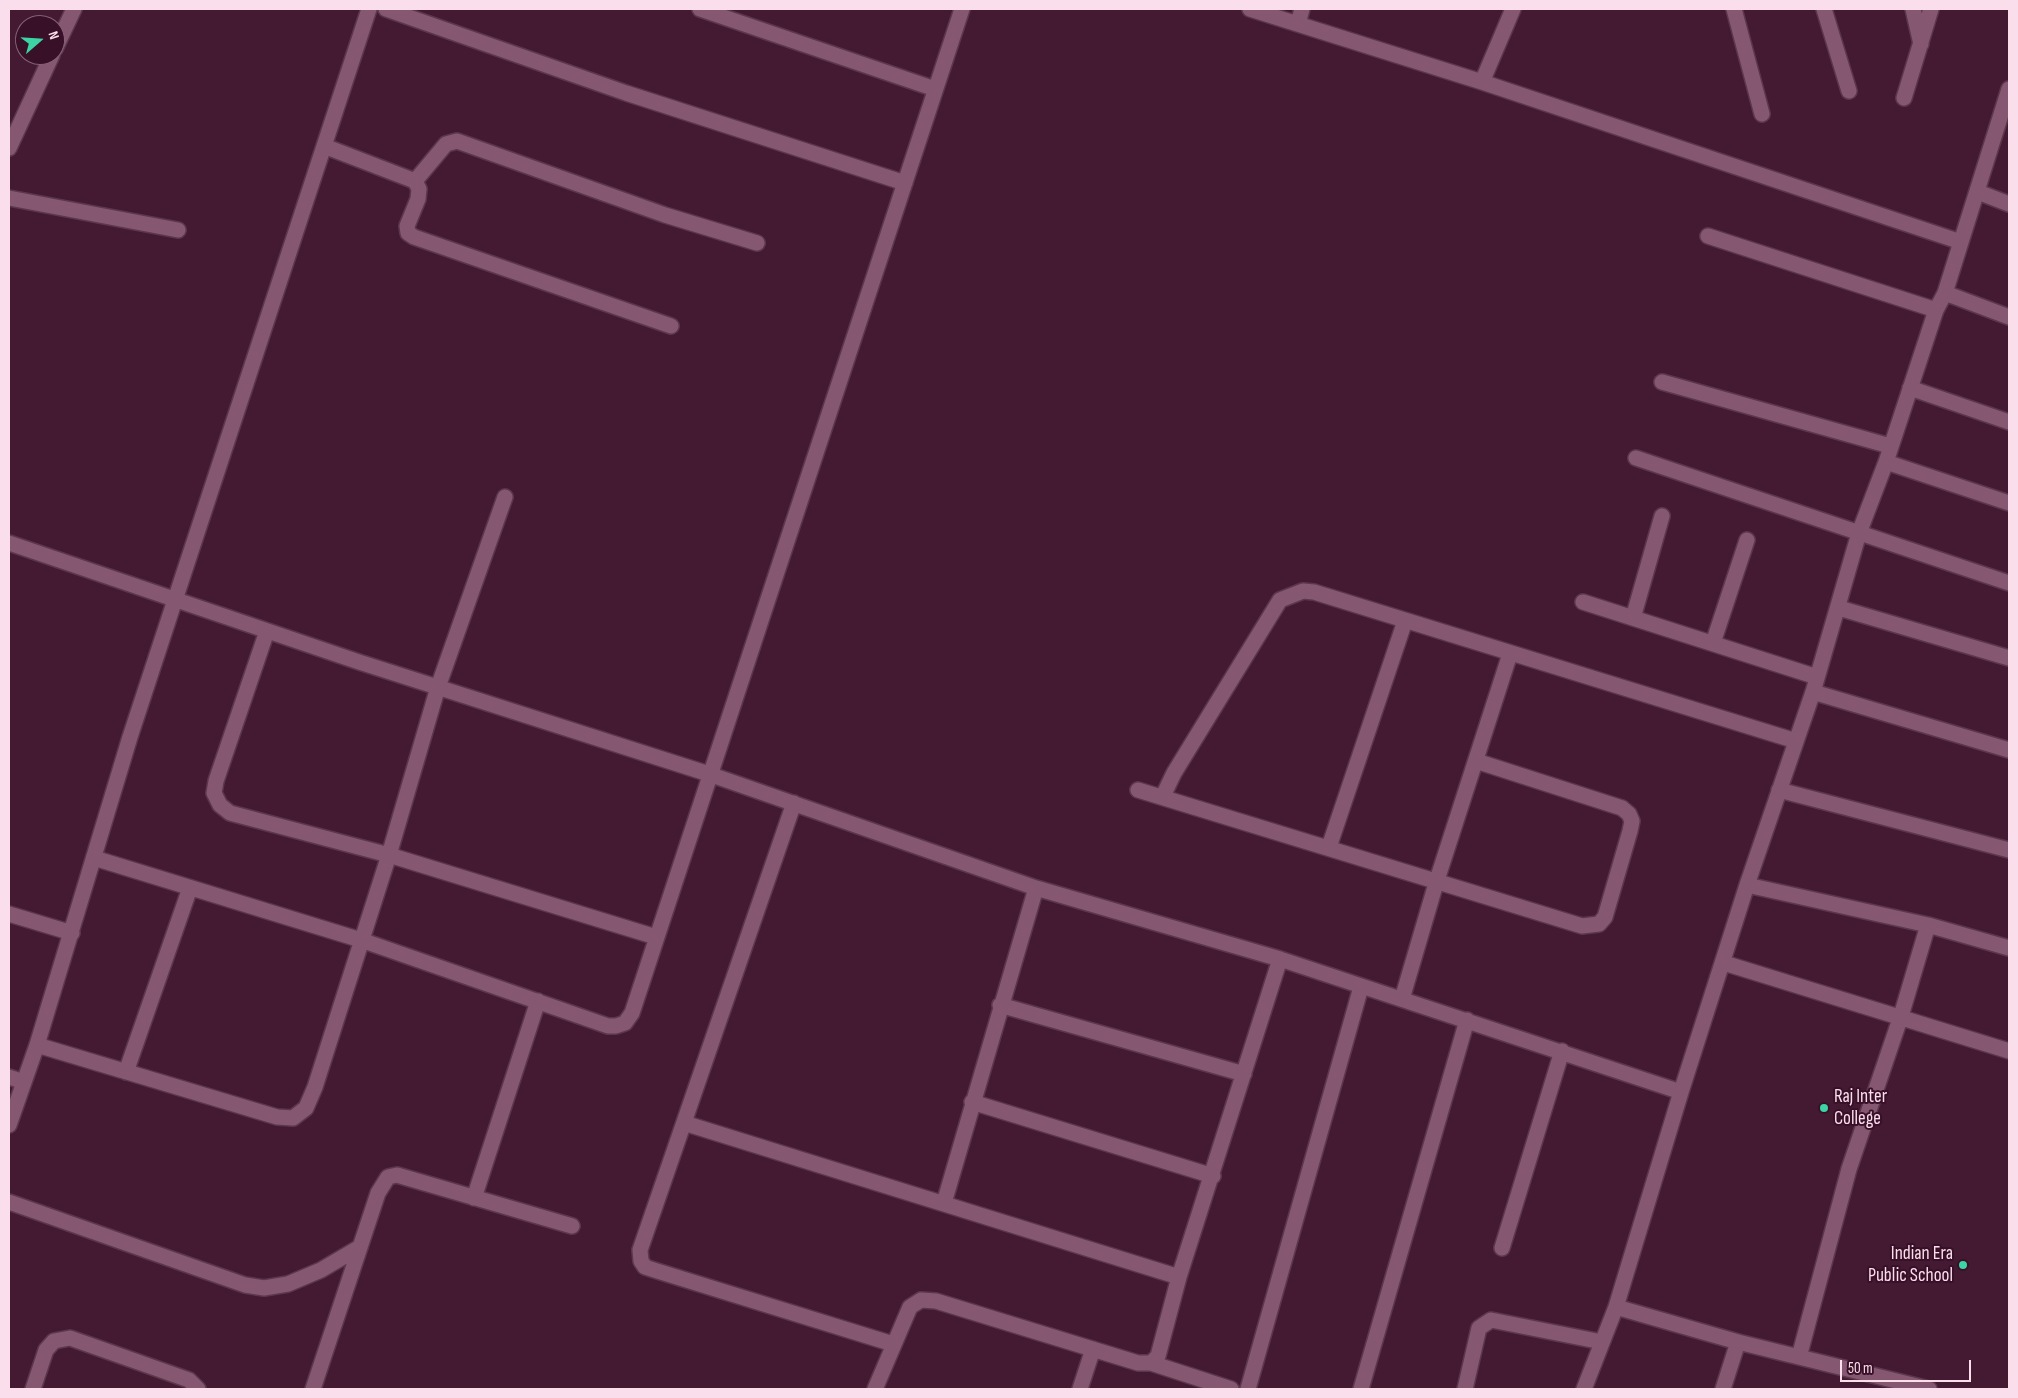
<!DOCTYPE html>
<html>
<head>
<meta charset="utf-8">
<style>
	body { margin:0 }
	#map { position:relative; width:2018px; height:1398px; overflow:hidden; background:#431a32; font-family:"Sofia Sans Condensed",sans-serif }
	canvas { display:block }
	.frame { position:absolute; inset:0; border:10px solid #fbdeec; pointer-events:none }
	.north { position:absolute; left:15px; top:15px; width:50px; height:50px; box-sizing:border-box; background:#381028; border:1px solid #866276; border-radius:50%; rotate:71deg; font-size:14px; font-weight:700; line-height:20px; text-align:center; color:#fbdeec }
	.north::after { content:''; display:block; margin:auto; width:18px; height:22px; background:#3cd4a4; clip-path:polygon(50% 0,100% 100%,50% 72%,0 100%) }
	.scale { position:absolute; left:1840px; top:1360px; width:131px; height:22px; box-sizing:border-box; border:2px solid #fbdeec; border-top:0; padding-left:6px; font-size:15px; line-height:18px; white-space:nowrap; color:#fbdeec; -webkit-text-stroke:4px #381028; paint-order:stroke }
</style>
</head>
<body>
<div id="map">
<canvas width="2018" height="1398"></canvas>
<div class="frame"></div>
<div class="north">N</div>
<div class="scale">50 m</div>
</div>
<script>
const c = document.querySelector('canvas').getContext('2d');
c.lineJoin = 'round';
function shape(rows) {
  const path = new Path2D();
  for (const r of rows) {
    path.moveTo(r[0], r[1]);
    for (let i = 2; i < r.length; i += 2) path.lineTo(r[i], r[i + 1]);
  }
  return path;
}
function stroke(path, color, width, dash) {
  c.strokeStyle = color;
  c.lineWidth = width;
  c.lineCap = dash ? 'butt' : 'round';
  c.setLineDash(dash || []);
  c.stroke(path);
}
function drawText(font, color, halo, rows, align = 'center') {
  c.font = font + ' "Sofia Sans Condensed",sans-serif';
  c.lineWidth = 4;
  c.setLineDash([]);
  c.textBaseline = 'middle';
  c.strokeStyle = halo;
  c.fillStyle = color;
  for (const [text, x, y, turn = 0] of rows) {
    c.save();
    c.translate(x, y);
    c.rotate((+turn || 0) * Math.PI / 180);
    c.textAlign = isNaN(turn) ? turn : align;
    if (halo) c.strokeText(text, 0, 0);
    c.fillText(text, 0, 0);
    c.restore();
  }
}
const street = shape([
	[386,9,626,93,905,183],
	[700,9,935,89],
	[1250,9,1482,82,1961,242],
	[1734,9,1762,114],
	[1824,9,1849,91],
	[1913,9,1921,44],
	[1298,24,1302,9],
	[55,49,74,9],
	[1482,82,1513,9],
	[1904,98,1931,9],
	[324,146,415,181,419,189,418,199,407,226,408,233,414,237,671,326],
	[9,148,52,55],
	[415,181,446,144,457,141,665,215,757,243],
	[1978,192,2009,204],
	[9,198,178,230],
	[1708,236,1936,310],
	[1945,293,2009,317],
	[1662,382,1890,446],
	[1910,388,2009,422],
	[1636,458,2009,583],
	[1886,462,2009,503],
	[9,543,359,662,709,774,1036,888,1280,959,1681,1092],
	[1583,602,1817,677],
	[1839,608,2009,658],
	[1633,618,1662,516],
	[267,631,216,781,214,793,220,805,230,813,389,855,656,937],
	[1713,643,1747,540],
	[1813,692,2009,750],
	[1138,790,1582,926,1599,924,1605,917,1630,831,1632,821,1629,814,1622,808,1476,761],
	[1779,790,2009,850],
	[1163,796,1174,773,1280,600,1303,591,1314,592,1796,741],
	[794,803,640,1250,641,1261,645,1267,654,1270,893,1344],
	[1329,847,1405,621],
	[94,858,361,940,608,1026,616,1026,625,1023,632,1013,962,9],
	[1747,885,1928,925,1901,1016,1849,1169,1799,1357],
	[9,914,72,933],
	[1928,925,2009,948],
	[1724,963,2009,1051],
	[1402,999,1437,880,1510,654],
	[1000,1005,1244,1074],
	[37,1045,277,1117,293,1118,306,1108,315,1087,389,855,438,687,505,497],
	[126,1072,190,888],
	[9,1077,24,1082],
	[972,1102,1213,1176],
	[684,1123,1179,1277,1280,959],
	[9,1125,37,1045,130,737,369,9],
	[474,1198,538,1001],
	[9,1202,245,1285,264,1288,288,1284,321,1270,360,1247],
	[944,1203,1036,888],
	[1502,1248,1562,1051],
	[1616,1307,1738,1342,1929,1389],
	[1151,1363,1231,1389],
	[33,1389,46,1350,54,1341,70,1338,189,1380,198,1389],
	[313,1389,378,1193,388,1177,397,1175,572,1226],
	[875,1389,910,1307,921,1300,936,1301,1138,1363,1151,1363,1158,1356,1179,1277],
	[1080,1389,1093,1349],
	[1248,1389,1361,987],
	[1361,1389,1467,1020],
	[1465,1389,1479,1328,1491,1320,1602,1342],
	[1584,1389,1616,1307,1681,1092,1747,885,1813,692,1859,533,1886,462,1936,310,1945,293,2009,89],
	[1723,1389,1738,1342]
]);
const markers = [
	[1824,1108,5,"#3cd4a4"],
	[1963,1265,5,"#3cd4a4"]
];
const poiNames = [
	["Raj Inter",1834,1097],
	["College",1834,1119],
	["Indian Era",1953,1254,"right"],
	["Public School",1953,1276,"right"]
];
stroke(street, '#5b374c', 18);
stroke(street, '#865770', 15);
for (const [x, y, r, color] of markers) {
  const dot = new Path2D();
  dot.arc(x, y, r, 0, 2 * Math.PI);
  c.fillStyle = color;
  c.fill(dot);
  stroke(dot, '#381028', 2);
}
drawText('19px', '#fbdeec', '#381028', poiNames, 'left');
</script>
</body>
</html>
